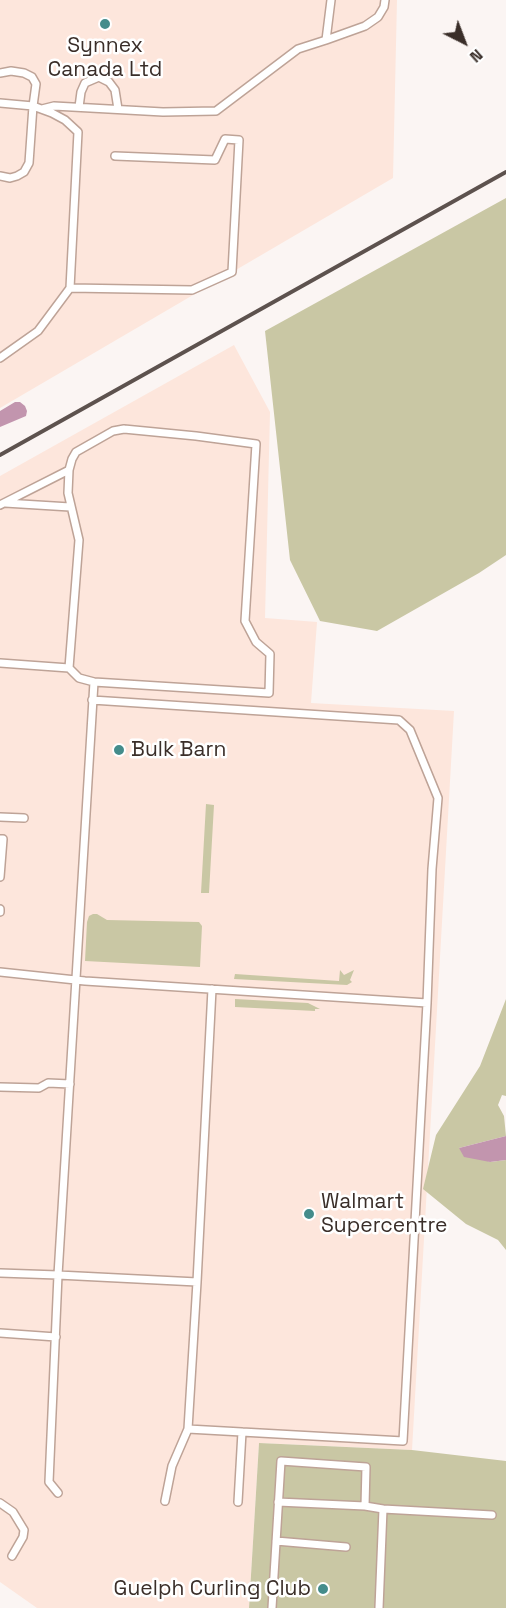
<!DOCTYPE html>
<html>
<head>
<meta charset="utf-8">
<style>
	body { margin:0 }
	#map { position:relative; width:506px; height:1608px; overflow:hidden; background:#fbf5f3; font-family:"Space Grotesk",sans-serif }
	canvas { display:block }
	.north { position:absolute; left:434px; top:12px; width:60px; height:60px; -webkit-text-stroke:4px #fff; paint-order:stroke; rotate:138deg; font-size:16px; font-weight:700; line-height:24px; text-align:center; color:#3a2e29 }
	.north::after { content:''; display:block; margin:auto; width:21px; height:27px; background:#3a2e29; clip-path:polygon(50% 0,100% 100%,50% 72%,0 100%) }
</style>
</head>
<body>
<div id="map">
<canvas width="506" height="1608"></canvas>
<div class="north">N</div>
</div>
<script>
const c = document.querySelector('canvas').getContext('2d');
c.lineJoin = 'round';
function fillPath(path, color) {
  c.fillStyle = color;
  c.fill(path, 'evenodd');
}
function shape(rows) {
  const path = new Path2D();
  for (const r of rows) {
    path.moveTo(r[0], r[1]);
    for (let i = 2; i < r.length; i += 2) path.lineTo(r[i], r[i + 1]);
  }
  return path;
}
function stroke(path, color, width, dash) {
  c.strokeStyle = color;
  c.lineWidth = width;
  c.lineCap = dash ? 'butt' : 'round';
  c.setLineDash(dash || []);
  c.stroke(path);
}
function drawText(font, color, halo, rows, align = 'center') {
  c.font = font + ' "Space Grotesk",sans-serif';
  c.lineWidth = 5;
  c.setLineDash([]);
  c.textBaseline = 'middle';
  c.strokeStyle = halo;
  c.fillStyle = color;
  for (const [text, x, y, turn = 0] of rows) {
    c.save();
    c.translate(x, y);
    c.rotate((+turn || 0) * Math.PI / 180);
    c.textAlign = isNaN(turn) ? turn : align;
    if (halo) c.strokeText(text, 0, 0);
    c.fillText(text, 0, 0);
    c.restore();
  }
}
const built = shape([
	[0,0,397,0,393,178,0,408],
	[234,345,270,412,265,618,317,622,311,703,454,711,412,1450,259,1443,249,1608,37,1608,0,1582,0,476]
]);
const green = shape([
	[506,198,506,555,479,573,377,631,320,621,290,560,265,331],
	[206,804,214,805,209,893,201,893],
	[93,914,97,914,107,920,199,922,202,926,200,967,85,961,87,922,89,916],
	[340,970,344,975,354,970,350,980,352,982,347,985,234,979,235,974,339,981],
	[235,999,308,1003,320,1009,315,1009,315,1011,235,1007],
	[506,999,506,1096,502,1095,498,1105,504,1116,506,1136,459,1148,490,1162,506,1160,506,1250,498,1240,466,1224,423,1189,436,1135,480,1066],
	[259,1443,412,1450,506,1461,506,1608,249,1608]
]);
const water = shape([
	[15,402,20,402,25,406,27,411,26,416,0,427,0,411],
	[506,1136,506,1160,490,1162,464,1157,459,1148]
]);
const lane = shape([
	[326,40,365,26,378,17,384,7,385,0],
	[0,73,11,71,24,73,32,77,36,84,33,106,29,163,24,172,17,176,10,178,0,176],
	[0,103,33,106,52,113,65,120,78,132,70,288,38,331,0,358],
	[79,107,81,92,85,83,99,77,109,82,115,90,118,109],
	[42,109,54,106,163,112,216,111,298,49,326,40,331,0],
	[70,288,192,290,232,272,239,140,225,139,215,160,115,156],
	[124,429,196,436,256,444,245,621,256,642,270,654,269,693,94,682,79,678,69,668,79,540,68,493,69,470,72,459,76,452,113,431,124,429],
	[5,503,70,507],
	[0,505,69,470],
	[0,663,69,668],
	[94,682,58,1275,197,1282,212,989],
	[0,817,24,818],
	[0,839,3,839,0,877],
	[0,909,0,912],
	[0,972,85,981,427,1003,432,869,438,798,410,730,399,720,92,700],
	[0,1087,39,1088,48,1083,70,1084],
	[0,1273,58,1275,49,1482,58,1493],
	[0,1333,56,1337],
	[188,1429,403,1441,427,1003],
	[165,1501,172,1466,188,1429,197,1282],
	[238,1502,242,1432],
	[0,1503,13,1512,24,1530,23,1537,12,1556],
	[365,1506,383,1509],
	[276,1541,346,1547],
	[272,1608,281,1461,366,1467,365,1506,278,1502],
	[379,1608,383,1509,492,1515]
]);
const rail = shape([
	[0,455,506,172]
]);
const markers = [
	[105,24,6,"#448c8b"],
	[119,750,6,"#448c8b"],
	[309,1214,6,"#448c8b"],
	[323,1589,6,"#448c8b"]
];
const poiNames = [
	["Synnex",105,46,"center"],
	["Canada Ltd",105,70,"center"],
	["Bulk Barn",131,750],
	["Walmart",321,1202],
	["Supercentre",321,1226],
	["Guelph Curling Club",311,1589,"right"]
];
fillPath(built, '#fde6dc');
fillPath(green, '#c9c7a4');
fillPath(water, '#c295ae');
stroke(lane, '#bea397', 10);
stroke(lane, '#fff', 7);
stroke(rail, '#5d524e', 4);
for (const [x, y, r, color] of markers) {
  const dot = new Path2D();
  dot.arc(x, y, r, 0, 2 * Math.PI);
  c.fillStyle = color;
  c.fill(dot);
  stroke(dot, '#fff', 2);
}
drawText('21px', '#3a2e29', '#fff', poiNames, 'left');
</script>
</body>
</html>
